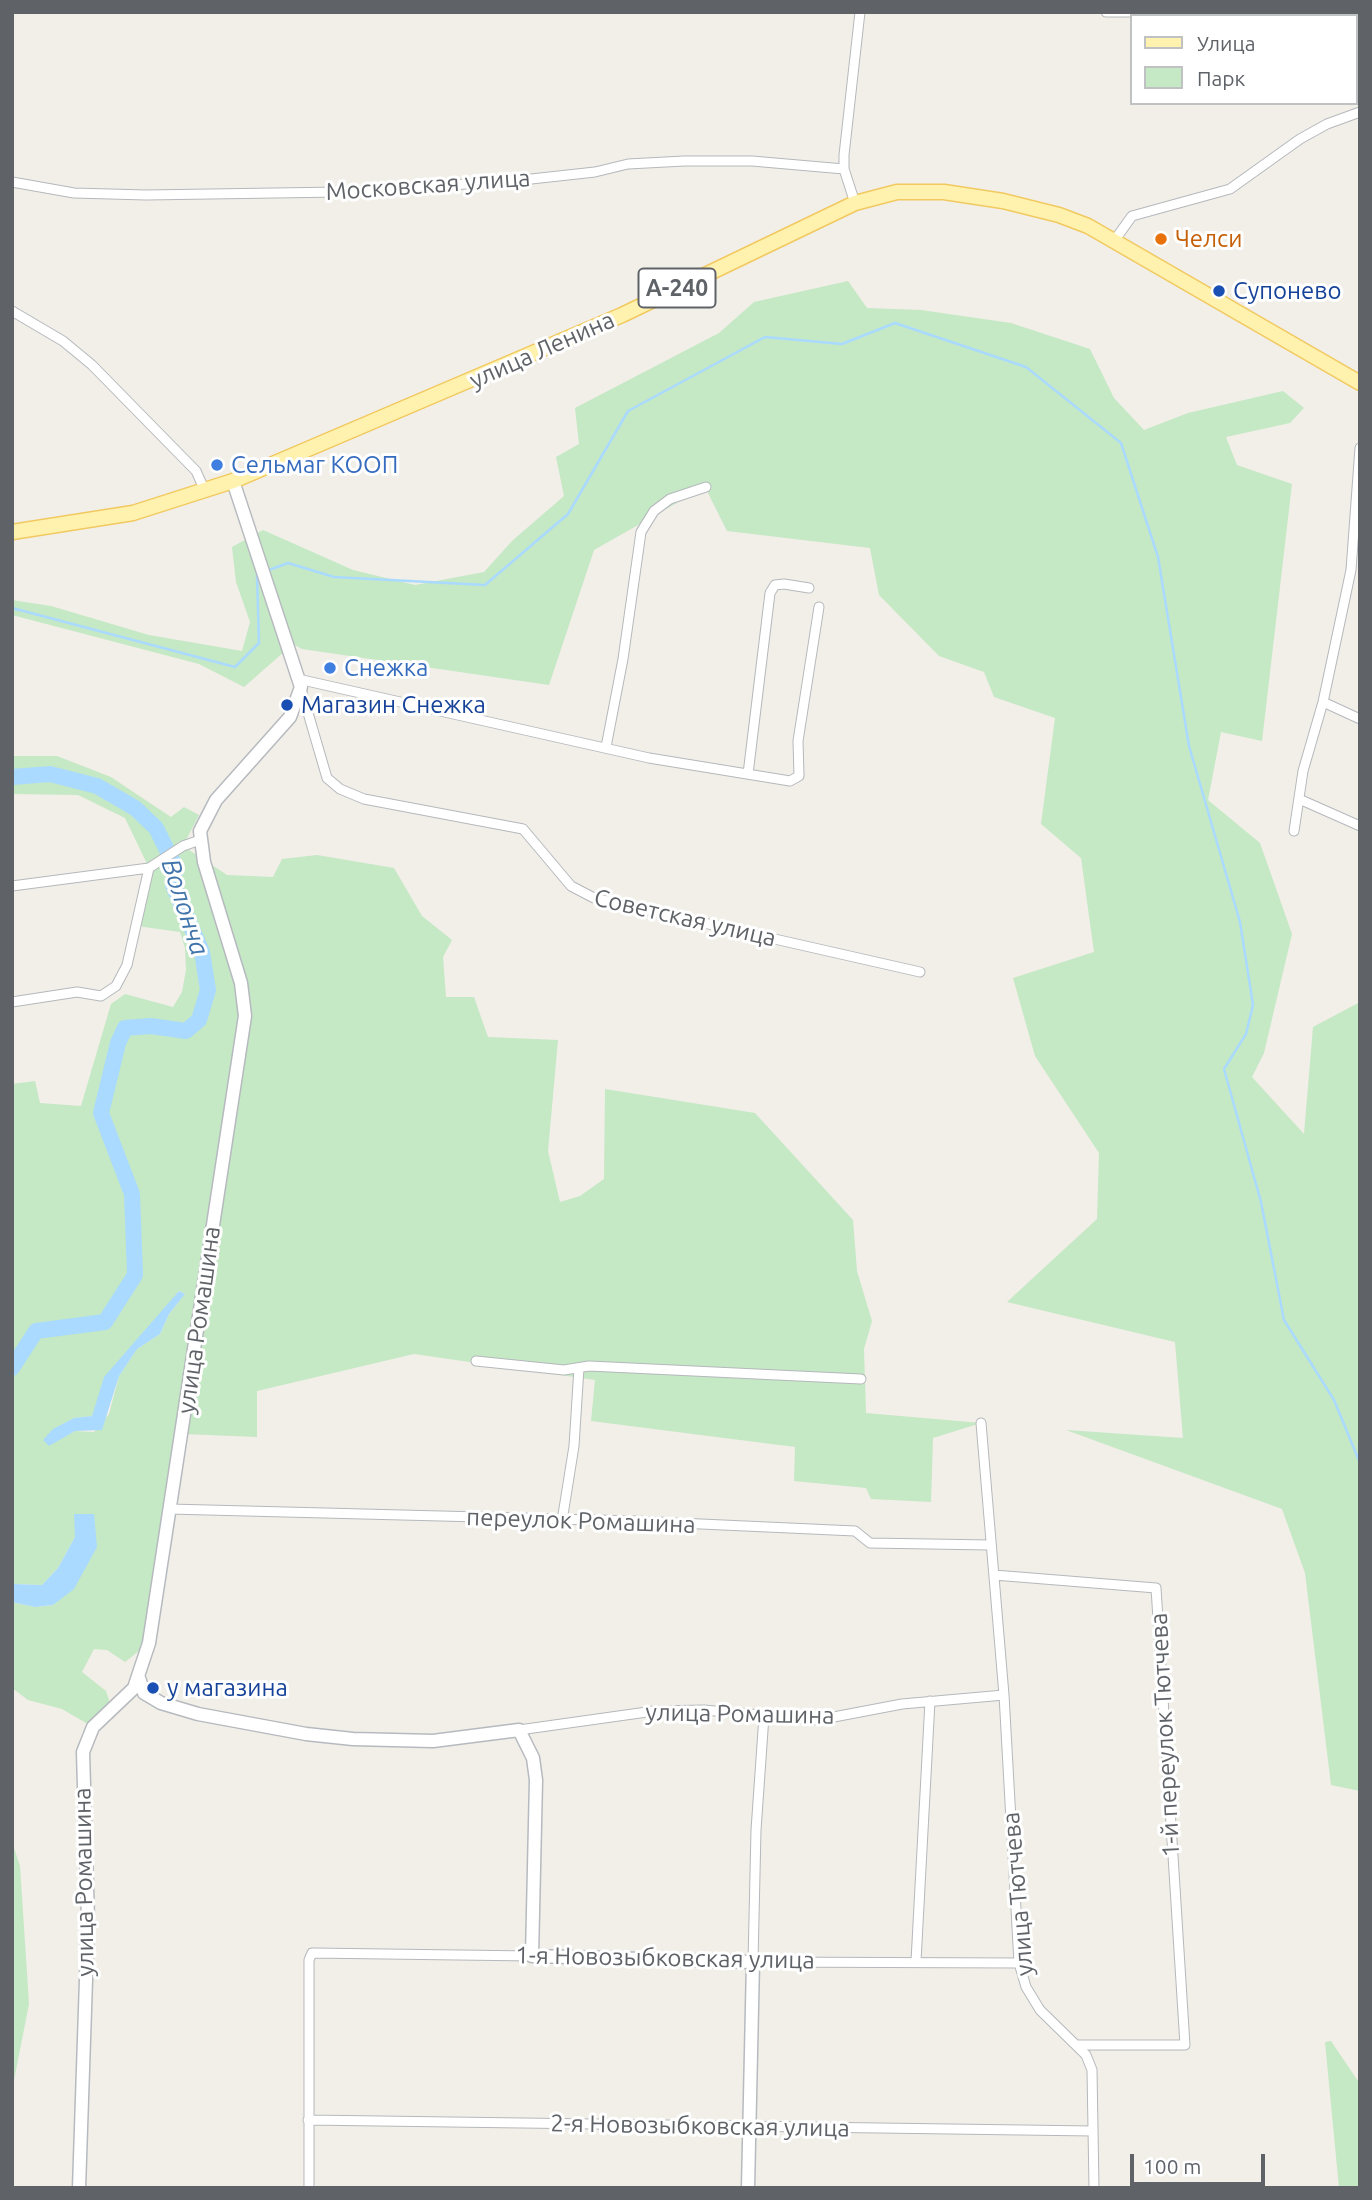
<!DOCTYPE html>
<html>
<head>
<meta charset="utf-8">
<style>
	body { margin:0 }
	#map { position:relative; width:1372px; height:2200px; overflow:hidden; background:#f1efe8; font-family:Ubuntu,sans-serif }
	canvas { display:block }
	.frame { position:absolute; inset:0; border:14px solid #5f6368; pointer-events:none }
	.legend { position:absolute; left:1130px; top:14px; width:228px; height:91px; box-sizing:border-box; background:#fff; border:2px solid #bfc1c3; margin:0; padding:9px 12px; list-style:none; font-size:21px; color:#5f6368 }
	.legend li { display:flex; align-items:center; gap:14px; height:35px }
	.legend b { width:35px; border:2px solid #bfc1c3 }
	.scale { position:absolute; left:1130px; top:2154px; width:135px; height:32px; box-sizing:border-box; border:4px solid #5f6368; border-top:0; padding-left:9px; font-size:21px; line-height:24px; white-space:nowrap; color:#5f6368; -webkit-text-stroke:5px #fff; paint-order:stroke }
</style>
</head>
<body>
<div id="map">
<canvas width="1372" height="2200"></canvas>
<div class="frame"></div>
<ul class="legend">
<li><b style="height:9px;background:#fff2af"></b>Улица</li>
<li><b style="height:19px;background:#c5e8c5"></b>Парк</li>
</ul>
<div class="scale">100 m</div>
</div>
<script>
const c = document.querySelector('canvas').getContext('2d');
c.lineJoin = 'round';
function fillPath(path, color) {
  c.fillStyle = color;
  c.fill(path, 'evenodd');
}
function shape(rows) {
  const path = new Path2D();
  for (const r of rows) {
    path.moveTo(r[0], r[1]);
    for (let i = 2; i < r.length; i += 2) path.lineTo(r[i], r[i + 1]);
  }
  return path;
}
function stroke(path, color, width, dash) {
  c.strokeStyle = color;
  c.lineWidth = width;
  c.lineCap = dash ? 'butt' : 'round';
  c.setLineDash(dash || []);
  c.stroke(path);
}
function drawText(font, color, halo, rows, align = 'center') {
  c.font = font + ' Ubuntu,sans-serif';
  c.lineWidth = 6;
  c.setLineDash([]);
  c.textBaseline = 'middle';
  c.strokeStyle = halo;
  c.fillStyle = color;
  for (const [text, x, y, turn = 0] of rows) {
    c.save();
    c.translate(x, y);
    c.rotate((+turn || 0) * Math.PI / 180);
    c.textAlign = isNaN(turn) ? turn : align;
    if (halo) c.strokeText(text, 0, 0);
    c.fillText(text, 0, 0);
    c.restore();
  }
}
const green = shape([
	[848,281,867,308,921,310,1011,323,1090,349,1114,398,1144,430,1188,413,1283,391,1304,408,1290,423,1226,437,1237,465,1292,484,1262,741,1221,732,1208,800,1260,843,1292,934,1264,1053,1252,1077,1304,1134,1313,1027,1360,1002,1360,1791,1331,1785,1305,1573,1282,1509,1066,1430,1183,1438,1175,1342,1007,1302,1097,1219,1099,1153,1035,1056,1013,978,1094,952,1081,858,1041,824,1055,718,994,697,984,672,939,656,879,595,870,548,727,531,705,487,594,550,549,685,302,649,293,644,244,687,199,664,12,615,12,600,51,606,149,635,242,651,250,622,236,582,232,547,263,530,353,570,415,585,484,572,512,541,564,496,556,457,579,444,575,408,719,333,754,302],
	[12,756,57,756,111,777,171,817,184,807,199,815,183,846,227,875,273,877,282,859,317,855,394,868,422,916,452,940,443,957,446,997,474,997,488,1037,558,1040,548,1151,560,1202,580,1196,604,1179,605,1089,755,1113,853,1220,857,1271,872,1321,864,1349,866,1413,981,1423,933,1438,931,1502,871,1499,866,1488,794,1481,795,1447,591,1421,595,1380,414,1354,257,1391,257,1437,183,1434,149,1643,125,1662,107,1650,94,1649,82,1672,106,1691,112,1709,93,1727,62,1709,28,1700,12,1688,12,1602,35,1607,54,1605,75,1537,58,1568,42,1585,12,1584,12,1084,35,1081,40,1103,81,1106,111,1004,125,994,173,1007,182,992,186,970,185,948,180,932,137,926,149,868,125,818,78,795,12,794],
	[179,1291,185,1294,169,1314,160,1334,137,1349,119,1376,109,1414,94,1432,75,1431,56,1439,54,1429,74,1418,92,1416,98,1403],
	[12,1842,20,1866,29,2004,12,2090],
	[1331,2041,1360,2084,1360,2188,1339,2188,1325,2042]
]);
const water = shape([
	[179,1291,185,1294,169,1314,160,1334,137,1349,119,1376,102,1430,75,1431,49,1446,43,1440,53,1429,74,1418,92,1416,104,1377],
	[74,1514,94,1514,97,1547,74,1589,53,1605,35,1607,12,1602,12,1584,42,1585,58,1568,75,1537]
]);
const stream = shape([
	[269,570,288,563,334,577,485,585,568,514,628,411,765,337,842,344,895,323,1026,367,1121,443,1158,557,1189,746,1240,922,1253,1005,1246,1034,1224,1069,1261,1202,1284,1320,1334,1400,1360,1463],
	[12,608,235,667,259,643,257,575]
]);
const river = shape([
	[12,777,50,774,97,786,135,808,156,828,175,866,173,885,202,952,208,990,199,1020,186,1031,151,1026,125,1028,118,1043,101,1113,132,1194,135,1275,105,1322,36,1331,12,1368]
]);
const street = shape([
	[1106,12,1201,12],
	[12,182,74,193,146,195,340,192,513,181,595,172,628,164,684,161,752,161,844,169],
	[855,203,844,169,844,155,860,12],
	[1114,241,1132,216,1230,189,1300,139,1327,124,1360,112],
	[12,311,63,341,92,365,196,471,205,491],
	[298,679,649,758,790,781,799,776,798,741,819,607],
	[301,689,327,778,340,789,364,799,523,829,571,886,594,898,920,972],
	[1323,702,1360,719],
	[606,747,623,659,641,532,654,511,670,499,706,487],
	[748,774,770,593,775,585,784,584,809,588],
	[1299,799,1360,826],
	[1294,831,1303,771,1323,702,1351,570,1360,448],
	[12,886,149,868],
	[12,1002,77,992,101,996,116,986,127,965,149,868,183,846,200,840],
	[476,1361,564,1370,589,1366,861,1379],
	[981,1423,1004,1695,1019,1963,1026,1987,1040,2010,1086,2055,1092,2070,1094,2188],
	[169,1509,635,1521,855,1531,870,1543,990,1545],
	[562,1521,574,1446,579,1368],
	[994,1575,1156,1588,1185,2045,1076,2045],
	[764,1716,756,1830,753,1962,1019,1963],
	[519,1730,654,1711,704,1710,818,1720,902,1704,1004,1695],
	[916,1961,930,1701],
	[308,2120,1093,2131],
	[309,2188,309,1960,312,1953,532,1956]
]);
const secondary = shape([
	[139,1678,144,1693,161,1703,198,1714,306,1734,353,1739,433,1741,519,1730,533,1758,536,1780,532,1956,753,1962,748,2188],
	[79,2188,88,1920,83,1752,93,1727,134,1688,149,1643,245,1016,241,983,204,862,200,831,216,800,290,717,301,687,233,481]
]);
const primary = shape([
	[12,532,133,513,233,481,622,315,855,203,897,192,944,192,1003,201,1059,215,1088,226,1360,383]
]);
const markers = [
	[1161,239,7,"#e8710a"],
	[1219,291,7,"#1a4fb4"],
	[217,465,7,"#3f7fe0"],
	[330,668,7,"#3f7fe0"],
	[287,705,7,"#1a4fb4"],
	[153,1688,7,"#1a4fb4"]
];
const shields = [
	[677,288,77]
];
const shieldNames = [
	["А-240",677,288]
];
const streetNames = [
	["Московская улица",428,185,-4],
	["улица Ленина",542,350,-24],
	["Советская улица",685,918,13],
	["улица Ромашина",199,1320,-82],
	["переулок Ромашина",581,1521,2],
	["улица Ромашина",740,1714,1],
	["1-й переулок Тютчева",1165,1735,-93],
	["улица Ромашина",84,1882,-91],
	["улица Тютчева",1018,1894,-95],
	["1-я Новозыбковская улица",665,1958,1],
	["2-я Новозыбковская улица",700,2126,1]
];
const foodNames = [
	["Челси",1175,239]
];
const transitNames = [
	["Супонево",1233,291],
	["Магазин Снежка",301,705],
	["у магазина",167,1688]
];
const shopNames = [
	["Сельмаг КООП",231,465],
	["Снежка",344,668]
];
const waterNames = [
	["Волонча",185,907,72]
];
fillPath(green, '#c5e8c5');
fillPath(water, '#aadaff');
stroke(stream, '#aadaff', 2.5);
stroke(river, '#aadaff', 16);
stroke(street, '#b5b8bc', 11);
stroke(secondary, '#b6babf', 15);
stroke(primary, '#f2c960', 17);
stroke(street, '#fff', 9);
stroke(secondary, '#fff', 12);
stroke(primary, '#fff2af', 14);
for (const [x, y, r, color] of markers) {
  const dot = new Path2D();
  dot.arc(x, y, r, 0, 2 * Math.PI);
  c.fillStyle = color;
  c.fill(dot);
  stroke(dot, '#fff', 2.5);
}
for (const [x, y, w] of shields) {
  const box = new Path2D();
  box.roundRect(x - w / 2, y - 19.5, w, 39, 5);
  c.fillStyle = '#fff';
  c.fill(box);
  stroke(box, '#5f6368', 2);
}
drawText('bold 23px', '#5f6368', null, shieldNames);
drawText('24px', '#5f6368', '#fff', streetNames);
drawText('24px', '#c56008', '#fff', foodNames, 'left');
drawText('24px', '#164399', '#fff', transitNames, 'left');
drawText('24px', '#366cbe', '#fff', shopNames, 'left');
drawText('italic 26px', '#4174aa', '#fff', waterNames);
</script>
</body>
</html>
